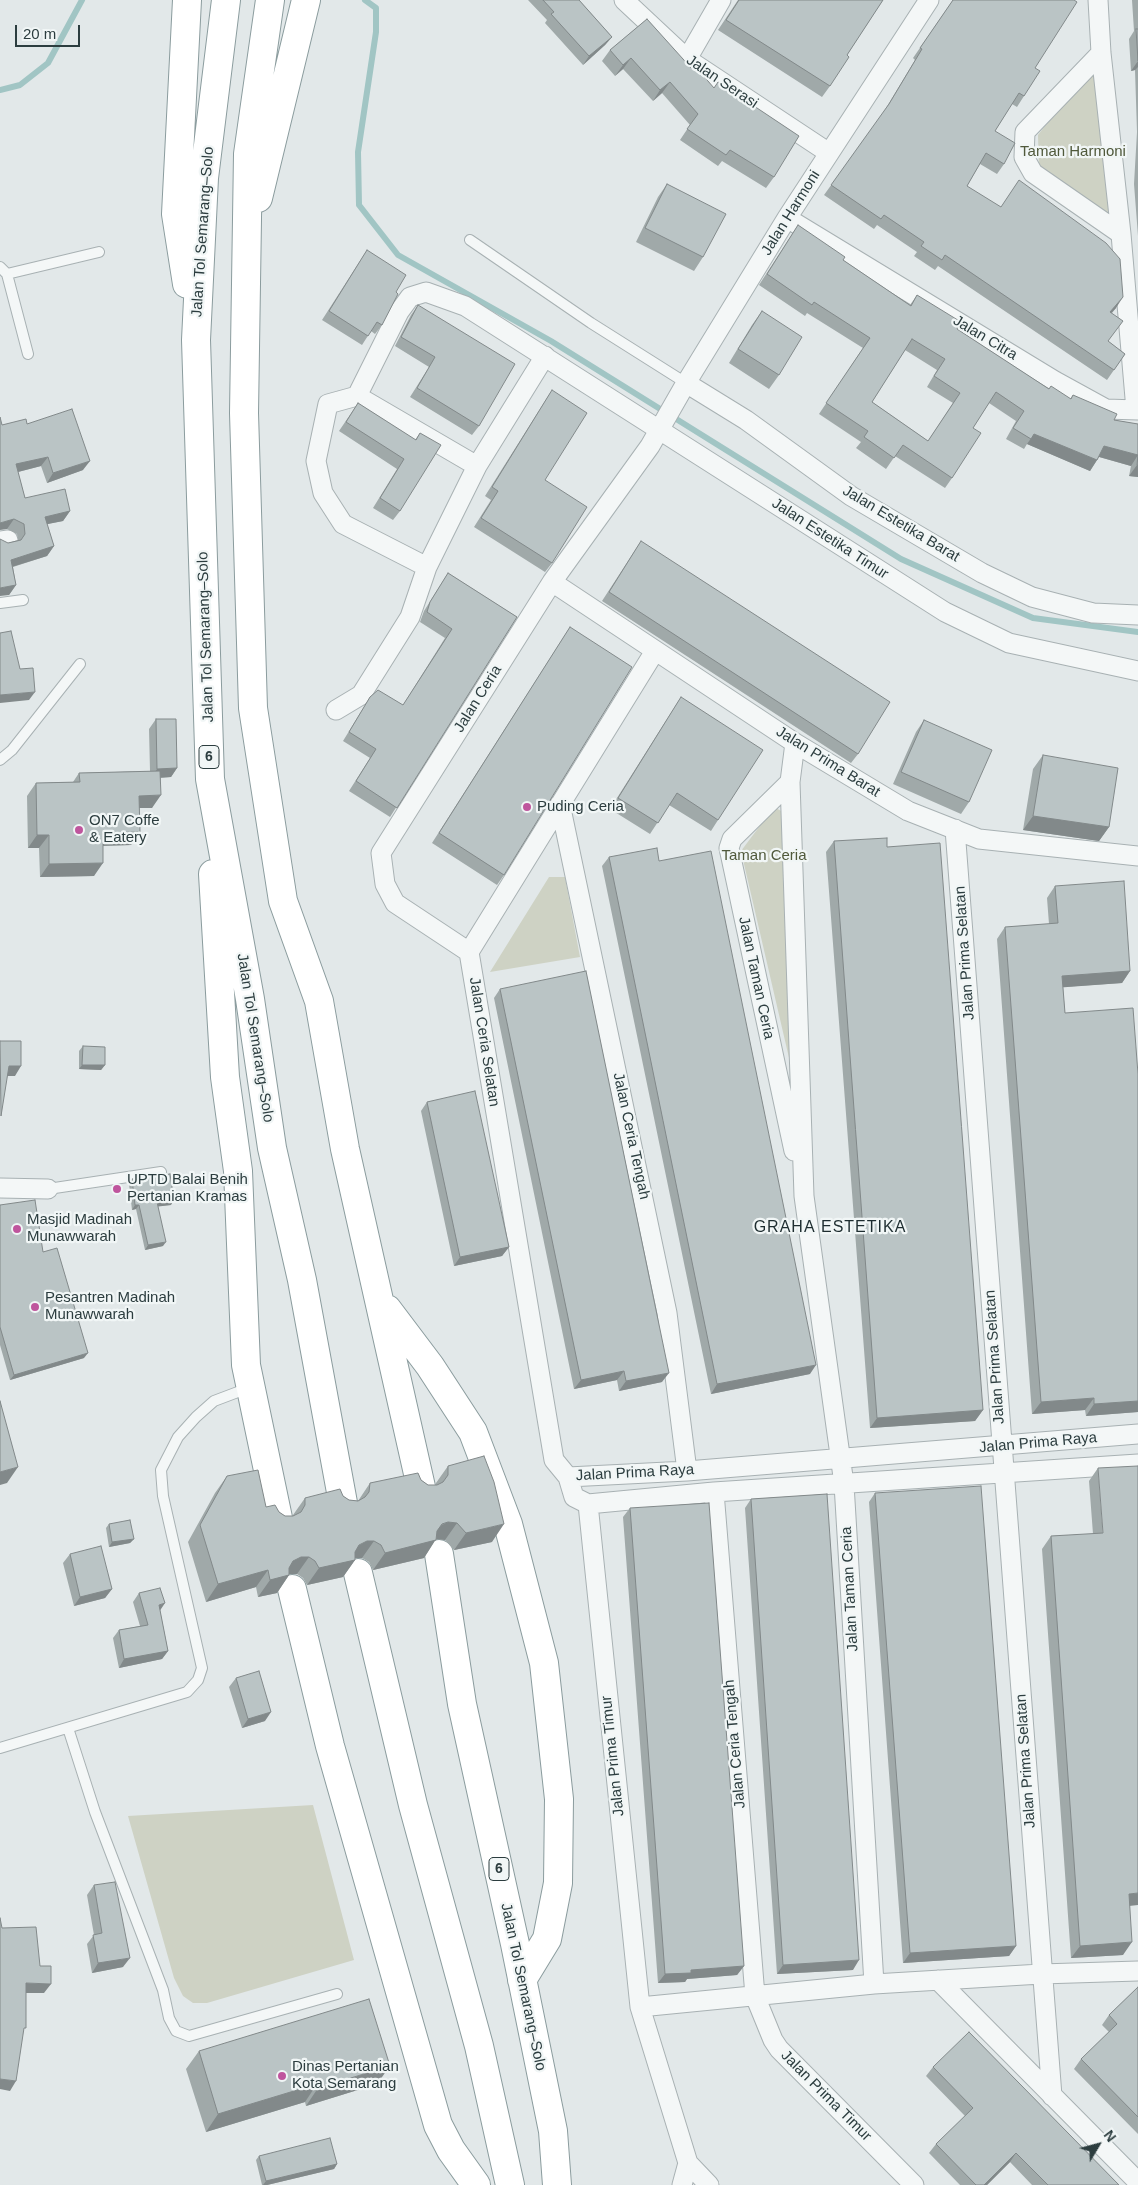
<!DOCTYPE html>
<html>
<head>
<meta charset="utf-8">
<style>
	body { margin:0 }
	#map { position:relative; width:1138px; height:2185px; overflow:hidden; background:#e2e8e9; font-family:Arial,sans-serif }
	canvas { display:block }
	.north { position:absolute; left:1073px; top:2120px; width:50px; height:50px; -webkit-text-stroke:4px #f1f6f6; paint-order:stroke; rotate:53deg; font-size:14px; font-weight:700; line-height:20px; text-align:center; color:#2c3d3f }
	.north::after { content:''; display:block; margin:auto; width:18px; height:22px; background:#2c3d3f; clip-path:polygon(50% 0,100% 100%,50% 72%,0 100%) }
	.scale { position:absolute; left:15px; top:25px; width:65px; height:22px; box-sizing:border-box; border:2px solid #2c3d3f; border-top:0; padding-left:6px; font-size:15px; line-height:18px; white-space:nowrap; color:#2c3d3f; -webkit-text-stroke:4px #f1f6f6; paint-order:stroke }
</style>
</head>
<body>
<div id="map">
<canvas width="1138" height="2185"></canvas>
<div class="north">N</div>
<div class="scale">20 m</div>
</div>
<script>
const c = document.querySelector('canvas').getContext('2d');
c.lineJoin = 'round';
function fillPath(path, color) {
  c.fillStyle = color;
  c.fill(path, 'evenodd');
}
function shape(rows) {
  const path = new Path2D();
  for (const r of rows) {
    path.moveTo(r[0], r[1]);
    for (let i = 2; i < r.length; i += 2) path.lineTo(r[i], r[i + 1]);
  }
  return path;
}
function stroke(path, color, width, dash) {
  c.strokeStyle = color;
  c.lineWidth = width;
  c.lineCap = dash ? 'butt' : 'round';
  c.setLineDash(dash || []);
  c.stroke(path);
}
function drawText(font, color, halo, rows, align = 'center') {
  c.font = font + ' Arial,sans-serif';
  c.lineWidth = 4.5;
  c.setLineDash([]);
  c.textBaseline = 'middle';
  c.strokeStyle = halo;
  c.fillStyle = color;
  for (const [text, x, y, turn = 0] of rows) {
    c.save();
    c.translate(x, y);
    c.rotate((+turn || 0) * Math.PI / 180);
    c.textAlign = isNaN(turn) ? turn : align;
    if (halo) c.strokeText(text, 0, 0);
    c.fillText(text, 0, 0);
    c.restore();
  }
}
const green = shape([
	[1100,54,1114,223,1039,171,1038,135],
	[774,807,783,812,799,1101,741,851],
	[549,877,565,877,580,957,490,972],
	[313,1805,354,1960,207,2003,193,2003,183,1996,174,1978,128,1816]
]);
const stream = shape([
	[365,0,376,8,376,32,358,152,359,205,398,255,551,341,901,559,1033,618,1138,632],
	[0,90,20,85,48,63,82,0]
]);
const lane = shape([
	[470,240,591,323,686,383],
	[0,267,7,274,28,354],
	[7,274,99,252],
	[0,603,23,600],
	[0,760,12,750,80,664],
	[48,1189,161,1172],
	[68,1728,95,1812,163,1990,169,2018,176,2031,189,2036,337,1994],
	[0,1748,187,1692,198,1680,202,1668,163,1496,161,1470,178,1437,196,1417,214,1401,251,1387]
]);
const street = shape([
	[624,0,687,59,829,153],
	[1098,0,1101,53,1121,234,1136,410],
	[1101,53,1025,132,1024,157,1033,173,1121,234],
	[687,59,721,0],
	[787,218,1055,381,1106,409,1138,410],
	[686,383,746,420,851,496,982,573,1032,597,1093,613,1138,615],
	[357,396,399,312,410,297,426,292,465,306,945,612,1009,643,1138,671],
	[477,466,545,356],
	[0,541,8,540],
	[552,582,795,743,908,811,979,839,1138,856],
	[336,710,361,695,410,617,427,567,477,466,357,396,328,404,316,461,323,493,343,524,427,567],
	[795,743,790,782,804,1196,844,1484,874,1984],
	[790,782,732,839,729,848,794,1151],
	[560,804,667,1313,687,1471],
	[955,829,1052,2096],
	[469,952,395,903,385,884,381,853,552,582,650,446,686,383,787,218,929,0],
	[0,1188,48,1189],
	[568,1477,554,1460,469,952,655,651],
	[568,1477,574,1497,588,1504,714,1492,1138,1464],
	[568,1477,687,1471,1138,1434],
	[714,1492,755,1996,773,2040,779,2049,914,2185],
	[588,1504,640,2007,874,1984,1041,1974,1138,1971],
	[938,1980,1138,2182],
	[640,2007,688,2163,709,2185],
	[682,2185,688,2163]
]);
const highway = shape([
	[187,0,176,214,187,284],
	[226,0,204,178,196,340,210,779,250,999,272,1148,302,1280,343,1503],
	[270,0,248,154,244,413,253,708,283,901,319,1001,345,1149,421,1487],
	[258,198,306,0],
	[213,874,225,1077,238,1171,246,1365,278,1518],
	[387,1309,430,1366,473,1432,508,1524,544,1663,559,1799,558,1883,547,1939,522,1980],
	[439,1554,462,1704,515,1944,553,2131,557,2185],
	[358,1573,413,1805,479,2046,510,2185],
	[292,1589,330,1746,438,2125,451,2150,476,2185]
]);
const wall = shape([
	[528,0,579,0,612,37,605,45,583,65,545,23,547,20],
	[738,0,883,0,847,55,830,86,822,97,718,30],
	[953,0,1035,68,1024,96,1017,107,1012,104,995,131,1004,164,997,174,980,164,967,186,1116,308,1112,313,1108,341,1125,354,1107,380,938,266,935,270,914,256,917,252,877,225,874,229,824,195,883,113,915,60,913,58],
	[1132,0,1138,0,1138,236,1134,184,1137,132,1135,70,1131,71,1129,39,1134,31],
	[647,19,774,177,766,188,722,161,718,166,680,140,690,125,662,93,653,101,623,69,615,76,602,61,610,50],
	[667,184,703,257,694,271,636,242,658,197],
	[798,225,843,260,910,305,917,295,957,329,1049,389,1070,399,1073,395,1114,420,1138,424,1138,477,1129,476,1131,466,1099,457,1090,471,1027,444,1024,449,1006,439,1016,421,989,403,973,428,952,478,945,488,895,456,886,469,856,448,861,442,819,414,863,348,807,313,805,316,759,285],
	[905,350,937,370,927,387,953,403,928,441,872,402],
	[367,250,396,292,382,325,375,334,371,331,362,345,322,320],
	[418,305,479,426,472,435,410,397,429,367,395,346,411,315],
	[762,311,779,375,769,389,729,363,752,325],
	[552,390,545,480,552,563,545,572,474,527,491,500,485,496],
	[358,403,415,440,420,433,400,511,393,520,373,508,397,469,339,431],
	[27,424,83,470,47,483,41,466,18,472,25,498,70,511,63,521,47,524,54,546,47,556,13,567,16,585,9,595,8,543,18,540,17,534,7,529,2,425],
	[641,541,858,754,851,763,602,601],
	[448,573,517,617,390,817,349,791,370,758,343,741,370,697,403,705,445,638,420,622,424,611],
	[570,627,504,875,497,885,432,843],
	[681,697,718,820,711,831,669,805,650,834,610,809],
	[156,719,177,768,171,777,161,778,152,808,139,808,131,845,103,846,94,876,40,877,39,848,28,848,27,796,36,783,73,782,79,773,150,771,149,729],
	[924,720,969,802,961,814,893,784,916,732],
	[1043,755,1109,827,1099,841,1023,830,1033,769],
	[834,841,887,847,983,1410,975,1421,870,1428,826,852],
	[609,857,659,861,810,1374,711,1394,602,866],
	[1055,886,1130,971,1122,983,1063,987,1065,1013,1138,1412,1086,1416,1085,1410,1032,1414,997,939,1005,927,1049,924,1047,898],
	[500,989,662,1382,619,1391,617,1380,574,1389,494,998],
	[83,1046,105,1065,101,1070,79,1069,79,1051],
	[427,1102,509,1247,502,1256,454,1266,421,1111],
	[132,1179,171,1205,158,1206,163,1246,145,1250,136,1209,132,1210,129,1184],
	[0,1205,43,1252,84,1358,10,1380,0,1345],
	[448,1466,492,1542,454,1550,445,1540,436,1539,424,1558,373,1570,369,1562,362,1558,355,1558,355,1560,343,1577,307,1585,303,1578,297,1574,289,1574,289,1575,277,1593,258,1597,256,1587,206,1602,188,1542,215,1493,227,1476,266,1507,279,1512,285,1516,293,1516,293,1515,305,1498,343,1496,349,1500,358,1501,370,1483,421,1480,428,1485,436,1485,436,1483],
	[1098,1468,1130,1906,1123,1955,1071,1958,1042,1549,1051,1536,1093,1534,1089,1481],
	[875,1493,1016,1946,1009,1956,903,1963,869,1502],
	[751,1499,853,1970,777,1974,745,1508],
	[630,1508,744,1966,737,1975,687,1979,685,1982,658,1983,623,1517],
	[109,1524,134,1539,130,1543,109,1547,106,1528],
	[70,1554,112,1589,105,1598,74,1606,63,1563],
	[139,1593,160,1610,168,1651,162,1659,119,1668,113,1638,119,1630,140,1626,133,1602],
	[236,1678,265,1721,242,1728,229,1687],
	[94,1885,123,1967,92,1973,87,1944,94,1935,87,1895],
	[1138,1987,1138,2134,1074,2069,1081,2059,1109,2032,1102,2025,1109,2015],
	[199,2051,377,2084,306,2106,305,2102,206,2132,186,2069],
	[933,2067,1119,2185,1032,2185,1010,2162,987,2185,960,2185,929,2153,936,2144,965,2116,926,2076],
	[259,2156,337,2164,334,2169,267,2185,262,2185,256,2160]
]);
const shadedWall = shape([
	[612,37,605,45,583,65,589,56],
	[631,58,623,69,615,76,623,65],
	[1138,61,1138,67,1135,70,1131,71],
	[670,82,662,93,653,101,660,90],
	[1123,297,1116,308,1103,322,1110,312],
	[1034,434,1097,460,1090,471,1027,444],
	[1104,446,1138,455,1131,466,1096,456],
	[48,457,41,466,10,474,16,464],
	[90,461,83,470,47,483,53,473],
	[1137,465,1138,465,1138,477,1129,476],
	[70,511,63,521,38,526,45,517],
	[14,519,7,529,0,530,0,523],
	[54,546,47,556,5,569,11,560],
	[16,585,9,595,0,596,0,588],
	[35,692,29,700,0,703,0,695],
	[177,768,171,777,151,778,157,769],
	[161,795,152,808,130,808,139,796],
	[1033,816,1109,827,1099,841,1023,830],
	[140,832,131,845,94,846,103,833],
	[37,835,49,835,39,848,28,848],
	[103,863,94,876,40,877,49,864],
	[1130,971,1122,983,1054,988,1062,976],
	[82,1065,105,1065,101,1070,79,1069],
	[9,1066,21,1066,15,1076,2,1076],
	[174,1200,171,1205,154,1207,157,1202],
	[135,1205,139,1205,136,1209,132,1210],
	[166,1242,163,1246,145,1250,148,1245],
	[509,1247,502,1256,454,1266,460,1257],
	[88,1353,84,1358,10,1380,14,1375],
	[816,1365,810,1374,711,1394,717,1384],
	[624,1371,617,1380,574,1389,581,1380],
	[669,1373,662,1382,619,1391,626,1381],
	[1094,1398,1085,1410,1032,1414,1041,1402],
	[1138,1401,1138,1412,1086,1416,1094,1404],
	[983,1410,975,1421,870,1428,877,1418],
	[18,1467,7,1483,0,1485,0,1472],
	[448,1522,457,1523,445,1540,436,1539,424,1558,373,1570,385,1553],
	[504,1524,492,1542,454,1550,466,1533],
	[134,1539,130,1543,109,1547,112,1542],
	[367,1541,374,1541,362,1558,355,1558,355,1560,343,1577,307,1585,319,1568],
	[301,1557,309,1557,297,1574,289,1574,289,1575,277,1593,258,1597,270,1580,293,1561],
	[268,1570,256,1587,206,1602,218,1584],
	[112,1589,105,1598,74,1606,80,1597],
	[165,1603,159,1612,159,1605],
	[168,1651,162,1659,119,1668,124,1659],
	[271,1712,265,1721,242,1728,248,1719],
	[1138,1893,1138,1905,1120,1907,1129,1894],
	[1132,1942,1123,1955,1071,1958,1080,1946],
	[1016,1946,1009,1956,903,1963,910,1953],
	[130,1958,123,1967,92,1973,98,1963],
	[859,1960,853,1970,777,1974,783,1965],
	[744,1966,737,1975,687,1979,685,1982,658,1983,665,1974,691,1970],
	[26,1983,51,1984,44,1993,19,1993],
	[390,2066,377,2084,306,2106,318,2088],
	[0,2079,16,2081,10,2091,0,2089],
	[317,2084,305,2102,206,2132,218,2114],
	[1016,2153,1010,2162,987,2185,984,2185],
	[337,2164,334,2169,267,2185,263,2185,266,2181]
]);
const building = shape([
	[543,0,579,0,612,37,589,56,551,14,554,12,543,0],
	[739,0,883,0,847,55,849,57,830,86,726,20,739,0],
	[953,0,1074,0,1077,2,1035,68,1040,71,1024,96,1019,93,995,131,1015,143,1004,164,986,153,967,186,1001,207,1019,180,1106,243,1120,259,1123,297,1110,312,1123,321,1108,341,1125,354,1114,370,945,255,942,260,921,246,924,242,884,215,881,219,831,185,889,104,922,49,920,48,953,0],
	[647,19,692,69,695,66,714,88,718,82,799,136,774,177,730,150,726,155,687,129,698,114,670,82,660,90,631,58,623,65,610,50,647,19],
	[1136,29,1138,29,1138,61,1136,29],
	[667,184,726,214,703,257,645,228,667,184],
	[798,225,845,257,843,260,911,306,917,295,961,322,957,329,1049,389,1051,386,1071,399,1073,395,1117,414,1114,420,1138,424,1138,465,1137,465,1138,455,1104,446,1097,460,1034,434,1031,439,1013,428,1024,411,996,392,973,428,981,433,952,478,903,445,894,458,864,437,868,431,826,403,870,338,814,302,812,305,767,274,798,225],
	[912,339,945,359,934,376,960,393,928,441,872,402,912,339],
	[367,250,406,275,396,292,398,294,382,325,377,322,368,336,329,311,367,250],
	[418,305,515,364,479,426,417,388,435,357,401,337,418,305],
	[762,311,802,337,779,375,738,349,762,311],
	[552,390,587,413,545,480,587,507,552,563,481,518,498,491,492,487,552,390],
	[358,403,416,440,420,433,441,445,400,511,380,498,404,459,346,422,358,403],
	[72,409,90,461,53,473,48,457,16,464,25,498,65,489,70,511,45,517,54,546,11,560,16,585,0,588,0,539,8,543,21,540,25,534,24,524,14,519,0,523,0,417,2,425,26,419,27,424,72,409],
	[641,541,890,702,858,754,609,592,641,541],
	[448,573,517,617,397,808,356,781,376,749,349,732,370,697,378,690,403,705,452,629,427,612,430,602,448,573],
	[570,627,632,667,504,875,439,833,570,627],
	[11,631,20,669,33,668,35,692,0,695,0,633,11,631],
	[681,697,763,750,718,820,677,793,658,823,618,798,681,697],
	[156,719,176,719,177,768,157,769,156,719],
	[924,720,992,750,969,802,901,772,924,720],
	[1043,755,1118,768,1109,827,1033,816,1043,755],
	[160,771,161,795,139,796,140,832,103,833,103,863,49,864,49,835,37,835,36,783,80,782,79,773,160,771],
	[887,838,887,847,940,843,983,1410,877,1418,834,841,887,838],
	[657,848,659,861,711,851,816,1365,717,1384,609,857,657,848],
	[1124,881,1130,971,1062,976,1065,1013,1133,1008,1138,1074,1138,1401,1094,1404,1094,1398,1041,1402,1005,927,1058,923,1055,886,1124,881],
	[586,971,669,1373,626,1381,624,1371,581,1380,500,989,586,971],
	[0,1041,21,1041,21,1066,9,1066,1,1116,0,1041],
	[83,1046,105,1047,105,1065,82,1065,83,1046],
	[475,1091,509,1247,460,1257,427,1102,475,1091],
	[170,1174,174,1200,157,1202,166,1242,148,1245,139,1205,135,1205,132,1179,170,1174],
	[35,1200,43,1252,57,1248,88,1353,14,1375,0,1327,0,1205,35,1200],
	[0,1401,18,1467,0,1472,0,1401],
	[484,1456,494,1482,504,1524,466,1533,457,1523,448,1522,442,1524,437,1531,436,1540,385,1553,381,1545,374,1541,367,1541,359,1545,355,1552,355,1560,319,1568,315,1561,309,1557,301,1557,293,1561,289,1568,289,1575,270,1580,268,1570,218,1584,200,1525,227,1476,258,1470,266,1507,275,1505,279,1512,285,1516,293,1516,301,1512,305,1505,305,1498,340,1489,343,1496,349,1500,358,1501,365,1497,369,1492,370,1483,418,1473,421,1480,428,1485,437,1485,443,1482,448,1475,448,1466,484,1456],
	[1138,1466,1138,1893,1129,1894,1132,1942,1080,1946,1051,1536,1103,1533,1098,1468,1138,1466],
	[981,1486,1016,1946,910,1953,875,1493,981,1486],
	[827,1494,859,1960,783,1965,751,1499,827,1494],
	[709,1503,744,1966,691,1970,691,1973,665,1974,630,1508,709,1503],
	[130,1520,134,1539,112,1542,109,1524,130,1520],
	[101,1546,112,1589,80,1597,70,1554,101,1546],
	[160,1588,165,1603,159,1605,168,1651,124,1659,119,1630,148,1625,139,1593,160,1588],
	[259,1671,271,1712,248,1719,236,1678,259,1671],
	[115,1882,130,1958,98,1963,93,1935,102,1933,94,1885,115,1882],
	[0,1918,2,1928,36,1927,40,1966,51,1966,51,1984,26,1983,26,2028,24,2028,16,2081,0,2079,0,1918],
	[1138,1987,1138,2117,1081,2059,1117,2024,1109,2015,1138,1987],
	[369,1999,390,2066,318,2088,317,2084,218,2114,199,2051,369,1999],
	[969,2032,1119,2185,1048,2185,1016,2153,984,2185,976,2185,936,2144,973,2108,933,2067,969,2032],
	[330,2138,337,2164,266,2181,259,2156,330,2138]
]);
const markers = [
	[527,807,5,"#bf559d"],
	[79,830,5,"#bf559d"],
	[117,1189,5,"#bf559d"],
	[17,1229,5,"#bf559d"],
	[35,1307,5,"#bf559d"],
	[282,2076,5,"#bf559d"]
];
const shields = [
	[209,757,20],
	[499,1869,20]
];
const shieldNames = [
	["6",209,757],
	["6",499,1869]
];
const streetNames = [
	["Jalan Serasi",722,82,34],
	["Jalan Harmoni",791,213,-58],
	["Jalan Tol Semarang–Solo",203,232,-86],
	["Jalan Citra",985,338,31],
	["Jalan Estetika Barat",901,524,31],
	["Jalan Estetika Timur",830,539,33],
	["Jalan Tol Semarang–Solo",206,637,-92],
	["Jalan Ceria",478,699,-58],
	["Jalan Prima Barat",828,762,32],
	["Jalan Prima Selatan",965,953,-94],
	["Jalan Taman Ceria",756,978,78],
	["Jalan Tol Semarang–Solo",255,1038,81],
	["Jalan Ceria Selatan",484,1042,81],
	["Jalan Ceria Tengah",631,1136,78],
	["Jalan Prima Selatan",995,1357,-94],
	["Jalan Prima Raya",1038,1443,-5],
	["Jalan Prima Raya",635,1473,-3],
	["Jalan Taman Ceria",850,1589,-93],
	["Jalan Ceria Tengah",735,1744,-95],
	["Jalan Prima Timur",613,1756,-96],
	["Jalan Prima Selatan",1026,1761,-94],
	["Jalan Tol Semarang–Solo",523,1987,78],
	["Jalan Prima Timur",826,2096,45]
];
const parkNames = [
	["Taman Harmoni",1073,152],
	["Taman Ceria",764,856]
];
const poiNames = [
	["Puding Ceria",537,807],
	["ON7 Coffe",89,821],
	["& Eatery",89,838],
	["UPTD Balai Benih",127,1180],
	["Pertanian Kramas",127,1197],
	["Masjid Madinah",27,1220],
	["Munawwarah",27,1237],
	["Pesantren Madinah",45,1298],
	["Munawwarah",45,1315],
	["Dinas Pertanian",292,2067],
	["Kota Semarang",292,2084]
];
const neighbourhoodNames = [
	["GRAHA ESTETIKA",830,1228]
];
fillPath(green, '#ced2c4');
stroke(stream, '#a1c5c4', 6);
stroke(lane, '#a8b1b3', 12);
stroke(street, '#a8b1b3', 21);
stroke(highway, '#8b9c9e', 30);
stroke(lane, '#f4f7f7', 10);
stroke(street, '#f4f7f7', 19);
stroke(highway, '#fff', 28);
fillPath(wall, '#a0a9a9');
fillPath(shadedWall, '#82898a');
fillPath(building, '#bac4c5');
stroke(building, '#82898a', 1);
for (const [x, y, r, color] of markers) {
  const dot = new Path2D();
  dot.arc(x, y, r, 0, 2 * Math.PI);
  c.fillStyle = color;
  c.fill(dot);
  stroke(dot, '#f1f6f6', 2);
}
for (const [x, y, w] of shields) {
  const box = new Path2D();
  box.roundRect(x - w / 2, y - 11.5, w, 23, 4);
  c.fillStyle = '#f1f6f6';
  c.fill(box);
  stroke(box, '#2c3d3f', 1);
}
drawText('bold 14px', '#2c3d3f', null, shieldNames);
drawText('15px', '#2c3d3f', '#f1f6f6', streetNames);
drawText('15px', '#50593b', '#f1f6f6', parkNames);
drawText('15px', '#2c3d3f', '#f1f6f6', poiNames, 'left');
c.letterSpacing = '1px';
drawText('16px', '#1e2d30', '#f1f6f6', neighbourhoodNames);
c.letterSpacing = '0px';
</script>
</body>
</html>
